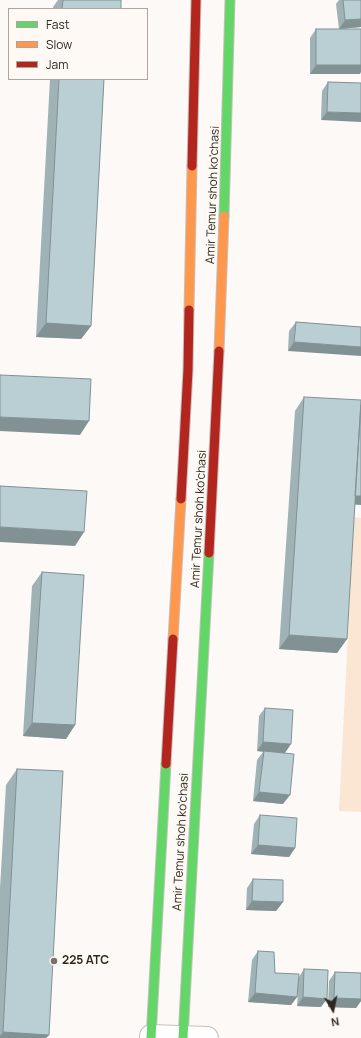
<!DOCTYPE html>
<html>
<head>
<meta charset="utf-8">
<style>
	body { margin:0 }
	#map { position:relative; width:361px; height:1038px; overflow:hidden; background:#fcf9f7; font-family:Manrope,sans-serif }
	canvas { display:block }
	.legend { position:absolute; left:8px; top:8px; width:140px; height:72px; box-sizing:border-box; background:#fef9f5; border:1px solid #aca59f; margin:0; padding:5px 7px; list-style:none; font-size:12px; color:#30281f }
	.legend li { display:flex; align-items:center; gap:8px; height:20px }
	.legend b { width:20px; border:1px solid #aca59f }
	.north { position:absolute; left:313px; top:990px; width:40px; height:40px; -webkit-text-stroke:3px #fef9f5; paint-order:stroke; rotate:170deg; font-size:11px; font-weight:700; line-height:16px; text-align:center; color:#30281f }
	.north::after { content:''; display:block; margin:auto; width:14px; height:18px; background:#30281f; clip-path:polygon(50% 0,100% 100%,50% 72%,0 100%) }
</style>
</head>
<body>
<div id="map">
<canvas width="361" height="1038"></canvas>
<ul class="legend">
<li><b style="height:5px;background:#63d668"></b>Fast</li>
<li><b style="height:5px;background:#ff974d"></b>Slow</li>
<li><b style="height:5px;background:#b3261e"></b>Jam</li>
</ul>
<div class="north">N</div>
</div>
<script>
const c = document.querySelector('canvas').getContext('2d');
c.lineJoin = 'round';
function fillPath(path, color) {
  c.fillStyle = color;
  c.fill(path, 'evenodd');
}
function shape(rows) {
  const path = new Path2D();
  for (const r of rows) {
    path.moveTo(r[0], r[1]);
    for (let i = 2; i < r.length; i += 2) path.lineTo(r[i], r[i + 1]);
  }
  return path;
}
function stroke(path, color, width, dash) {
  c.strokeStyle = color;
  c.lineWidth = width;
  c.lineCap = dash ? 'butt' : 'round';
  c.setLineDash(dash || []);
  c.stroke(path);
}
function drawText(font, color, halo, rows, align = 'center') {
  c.font = font + ' Manrope,sans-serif';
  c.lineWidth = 3.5;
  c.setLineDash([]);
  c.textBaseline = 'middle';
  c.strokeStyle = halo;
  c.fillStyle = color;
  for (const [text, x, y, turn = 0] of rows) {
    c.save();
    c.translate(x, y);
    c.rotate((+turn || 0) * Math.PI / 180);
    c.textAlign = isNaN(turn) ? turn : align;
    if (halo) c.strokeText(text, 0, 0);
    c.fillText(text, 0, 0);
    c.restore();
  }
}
const green = shape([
	[354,517,361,518,361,812,339,811]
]);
const street = shape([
	[151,1036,207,1038]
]);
const fast = shape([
	[224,216,230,0],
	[151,1038,166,764],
	[183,1038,209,553]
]);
const slow = shape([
	[189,310,192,166],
	[219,351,224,216],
	[173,639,181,499]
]);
const jam = shape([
	[192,166,196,0],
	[181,499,188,370,189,310],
	[209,553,219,351],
	[166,764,173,639]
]);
const wall = shape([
	[58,0,121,0,121,9,53,9,53,7],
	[339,0,361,0,361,27,341,29,360,74,310,74,310,38,316,29,339,29,336,4],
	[50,79,104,79,91,326,81,339,36,337],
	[328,82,361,83,321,120,322,91],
	[296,322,361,327,288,351,289,331],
	[304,397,347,639,337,653,279,649,295,411],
	[42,572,75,725,66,739,23,736,32,586],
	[265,708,285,753,283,804,253,801,257,760,263,752,257,751,259,716],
	[17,769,49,1035,46,1038,0,1038,0,888,6,785],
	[260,815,295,848,289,857,251,854,254,824],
	[253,879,283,902,276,911,246,910,247,888],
	[258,951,275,973,299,977,304,969,321,1007,297,1006,298,989,297,997,291,1005,248,1002,252,960],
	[335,972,361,973,361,1001,356,1008,328,1007,329,981]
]);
const shadedWall = shape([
	[361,19,361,27,339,29,345,20],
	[316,65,361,65,361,72,360,74,310,74],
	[327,112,361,113,361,122,321,120],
	[46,323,91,326,81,339,36,337],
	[294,342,361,347,361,356,288,351],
	[0,417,89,421,80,435,0,431],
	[352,496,361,496,361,505,346,504],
	[0,527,84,532,75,546,0,542],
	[289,635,347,639,337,653,279,649],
	[32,723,75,725,66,739,23,736],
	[263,742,291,744,285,753,257,751],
	[259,792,290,795,283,804,253,801],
	[258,845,295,848,289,857,251,854],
	[252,901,283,902,276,911,246,910],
	[255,993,297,997,291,1005,248,1002],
	[303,997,327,999,321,1007,297,1006],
	[334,998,361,999,361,1001,356,1008,328,1007],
	[3,1032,49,1035,46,1038,0,1038,0,1036]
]);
const building = shape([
	[63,0,121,0,121,9,62,9,63,0],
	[343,0,361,0,361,19,345,20,343,0],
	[316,29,361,29,361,65,316,65,316,29],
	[59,79,104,79,91,326,46,323,59,79],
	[328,82,361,83,361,113,327,112,328,82],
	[296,322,361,327,361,347,294,342,296,322],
	[0,375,91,379,89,421,0,417,0,375],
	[304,397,361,400,347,639,289,635,304,397],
	[361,405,361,496,355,496,361,405],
	[0,486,87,491,84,532,0,527,0,486],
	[42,572,84,575,75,725,32,723,42,572],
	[265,708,293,710,291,744,263,742,265,708],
	[264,751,294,754,290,795,259,792,264,751],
	[17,769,63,771,49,1035,3,1032,17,769],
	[260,815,297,818,295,848,258,845,260,815],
	[253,879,283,880,283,902,252,901,253,879],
	[258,951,274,952,275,973,299,974,297,997,255,993,258,951],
	[304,969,328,970,327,999,303,997,304,969],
	[335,972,361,973,361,999,334,998,335,972]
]);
const markers = [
	[54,961,4,"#77716b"]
];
const streetNames = [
	["Amir Temur shoh ko'chasi",213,195,-88],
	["Amir Temur shoh ko'chasi",199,519,-87],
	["Amir Temur shoh ko'chasi",181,842,-87]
];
const poiNames = [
	["225 АТС",62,961]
];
fillPath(green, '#fae6d2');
stroke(street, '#c6c0bb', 24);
stroke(fast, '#c6c0bb', 11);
stroke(slow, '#c6c0bb', 11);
stroke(jam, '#c6c0bb', 11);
stroke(street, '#fffefe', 22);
stroke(fast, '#63d668', 9);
stroke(slow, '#ff974d', 9);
stroke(jam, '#b3261e', 9);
fillPath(wall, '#9fb2b5');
fillPath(shadedWall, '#829194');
fillPath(building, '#b9cfd3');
stroke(building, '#829194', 1);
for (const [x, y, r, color] of markers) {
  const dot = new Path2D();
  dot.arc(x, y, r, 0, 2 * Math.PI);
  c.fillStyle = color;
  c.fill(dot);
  stroke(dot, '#fef9f5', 1.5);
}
drawText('12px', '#30281f', '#fef9f5', streetNames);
drawText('bold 12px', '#30281f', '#fef9f5', poiNames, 'left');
</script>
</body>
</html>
